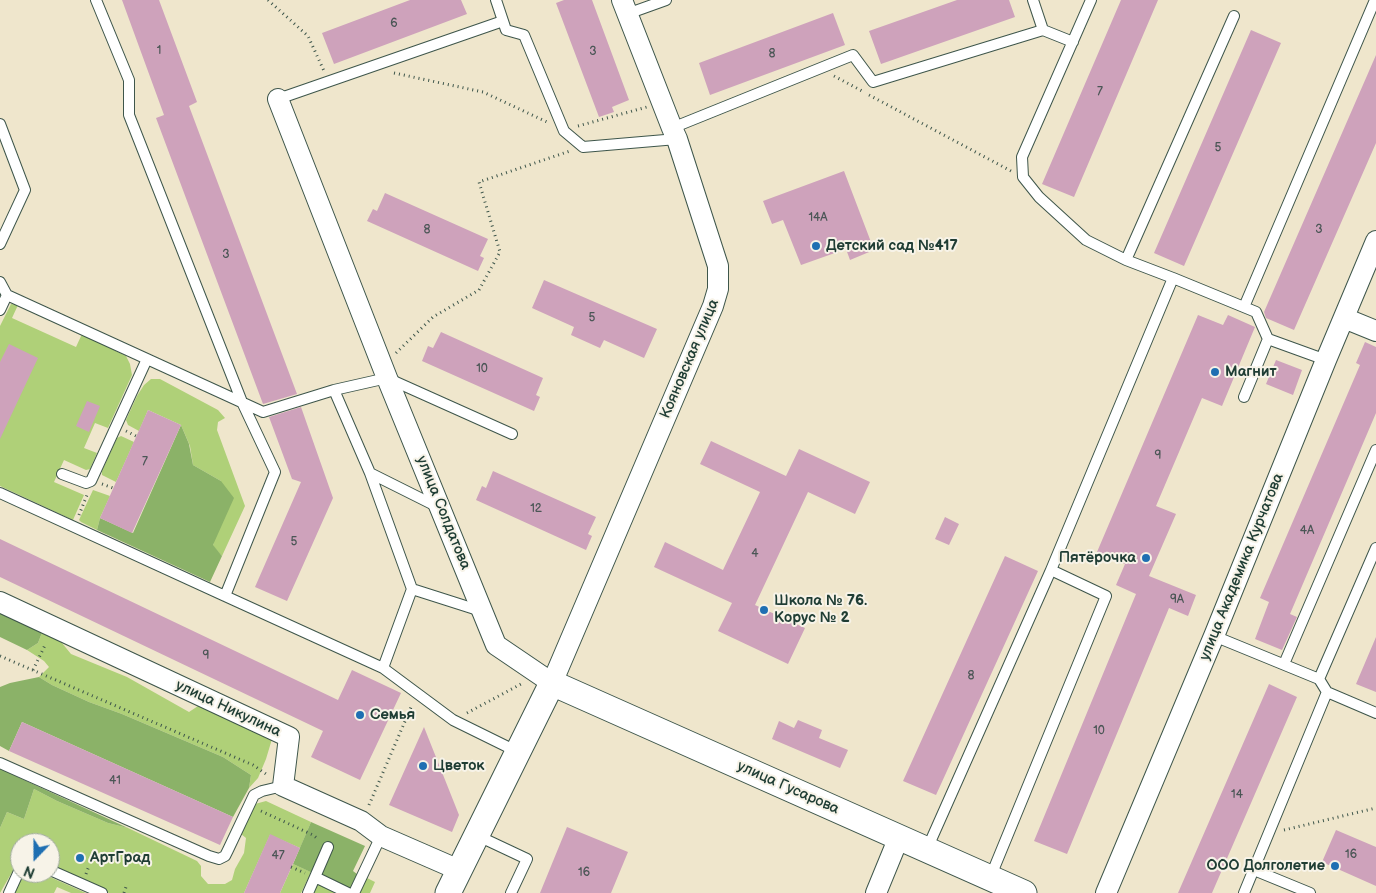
<!DOCTYPE html>
<html>
<head>
<meta charset="utf-8">
<style>
	body { margin:0 }
	#map { position:relative; width:1376px; height:893px; overflow:hidden; background:#efe6cc; font-family:"Balsamiq Sans",sans-serif }
	canvas { display:block }
	.north { position:absolute; left:10px; top:833px; width:50px; height:50px; box-sizing:border-box; background:#f7f3e8; border:1px solid #a1aaa0; border-radius:50%; rotate:202deg; font-size:14px; font-weight:700; line-height:20px; text-align:center; color:#1f3d34 }
	.north::after { content:''; display:block; margin:auto; width:18px; height:22px; background:#1f6fb2; clip-path:polygon(50% 0,100% 100%,50% 72%,0 100%) }
</style>
</head>
<body>
<div id="map">
<canvas width="1376" height="893"></canvas>
<div class="north">N</div>
</div>
<script>
const c = document.querySelector('canvas').getContext('2d');
c.lineJoin = 'round';
function fillPath(path, color) {
  c.fillStyle = color;
  c.fill(path, 'evenodd');
}
function shape(rows) {
  const path = new Path2D();
  for (const r of rows) {
    path.moveTo(r[0], r[1]);
    for (let i = 2; i < r.length; i += 2) path.lineTo(r[i], r[i + 1]);
  }
  return path;
}
function stroke(path, color, width, dash) {
  c.strokeStyle = color;
  c.lineWidth = width;
  c.lineCap = dash ? 'butt' : 'round';
  c.setLineDash(dash || []);
  c.stroke(path);
}
function drawText(font, color, halo, rows, align = 'center') {
  c.font = font + ' "Balsamiq Sans",sans-serif';
  c.lineWidth = 4;
  c.setLineDash([]);
  c.textBaseline = 'middle';
  c.strokeStyle = halo;
  c.fillStyle = color;
  for (const [text, x, y, turn = 0] of rows) {
    c.save();
    c.translate(x, y);
    c.rotate((+turn || 0) * Math.PI / 180);
    c.textAlign = isNaN(turn) ? turn : align;
    if (halo) c.strokeText(text, 0, 0);
    c.fillText(text, 0, 0);
    c.restore();
  }
}
const green = shape([
	[11,304,18,305,12,318,76,347,82,334,126,356,130,364,132,375,108,428,95,423,84,448,97,453,90,469,86,470,64,460,54,482,84,495,73,520,0,486,0,326],
	[151,379,160,379,218,410,225,418,218,422,217,430,245,506,222,556,213,546,221,481,193,465,190,446,181,425,148,410,139,431,128,425,126,420,137,396,144,385],
	[121,436,134,442,116,482,102,475,102,471,117,438],
	[93,490,110,496,100,518,97,530,81,522,79,520],
	[43,630,62,643,71,654,127,677,189,712,198,706,209,707,272,739,266,759,258,778,249,788,251,775,223,757,122,714,89,702,52,685,39,677,49,667,44,661,27,650,38,643],
	[34,789,57,801,108,823,128,828,197,861,201,866,201,876,208,884,225,884,232,880,235,869,244,853,246,838,241,834,255,804,266,801,311,822,300,848,270,835,244,893,109,893,50,868,50,843,20,843,20,861,15,867,0,893,0,828,7,812,24,819],
	[293,864,311,872,301,893,280,893],
	[26,873,41,873,86,893,71,893,57,887,54,893,14,893,22,876],
	[367,878,375,882,370,893,360,893],
	[317,881,342,893,312,893]
]);
const forest = shape([
	[181,425,189,444,193,465,221,481,234,498,213,545,222,556,210,582,97,530,100,518,133,533],
	[0,610,13,615,28,626,43,630,38,643,27,650,0,637],
	[39,677,52,685,89,702,122,714,223,757,251,775,249,788,233,817,22,722,9,751,0,746,0,687,10,683],
	[0,768,22,779,128,828,108,823,57,801,34,789,24,819,7,812,0,828],
	[311,822,365,846,353,871,357,874,350,890,293,864]
]);
const building = shape([
	[122,0,159,0,197,102,189,106,297,394,263,404,156,118,164,115],
	[410,0,461,0,467,14,334,64,322,33],
	[564,0,592,0,629,100,612,107,614,112,599,117,556,3],
	[957,0,1009,0,1015,17,881,64,869,31],
	[1121,0,1158,0,1074,197,1042,184],
	[833,13,845,45,710,95,699,63],
	[1251,30,1281,43,1184,266,1154,253],
	[1376,55,1376,143,1294,330,1266,318,1264,312],
	[844,171,874,250,850,260,846,249,801,265,783,220,772,224,763,201],
	[385,193,488,239,480,256,484,258,478,271,367,221,373,209,377,211],
	[544,280,657,329,644,358,604,340,600,348,571,335,574,327,532,308],
	[1198,315,1223,325,1228,315,1255,327,1222,406,1202,398,1156,506,1176,514,1149,576,1196,595,1188,616,1169,608,1067,854,1034,841,1136,594,1116,585,1125,564,1097,552],
	[441,332,543,378,536,395,540,397,534,411,422,361,428,346,433,348],
	[1365,342,1376,347,1376,413,1290,614,1297,617,1282,650,1255,639,1269,602,1260,598,1360,365,1356,363],
	[9,344,38,358,0,439,0,362],
	[1276,360,1302,370,1293,395,1266,384],
	[87,401,100,406,89,432,76,426],
	[301,407,333,498,287,601,255,587,301,482,292,479,269,417],
	[148,410,181,425,132,533,100,518],
	[711,441,786,476,799,449,870,482,855,514,808,492,755,605,805,628,788,664,718,631,732,603,654,567,665,542,723,570,760,492,700,464],
	[493,471,596,517,588,534,592,536,586,550,476,500,482,486,486,488],
	[945,517,959,524,949,545,935,539],
	[0,539,338,700,352,670,401,693,360,780,311,757,323,731,0,577],
	[1005,556,1038,571,936,795,903,781],
	[1376,637,1376,692,1356,684],
	[1269,684,1297,697,1212,893,1178,893],
	[798,720,822,730,819,738,848,750,840,768,772,739,779,721,794,728],
	[22,722,233,817,220,845,9,751],
	[424,727,459,815,452,832,389,805],
	[567,827,628,852,611,893,540,893],
	[1336,830,1376,847,1376,886,1322,862],
	[270,834,300,848,280,893,244,893]
]);
const path = shape([
	[268,0,308,36,324,71],
	[394,73,483,92,547,122],
	[834,76,864,92],
	[869,95,1011,171],
	[578,126,647,107],
	[396,353,433,317,479,290,500,252,479,182,570,151],
	[126,431,136,436],
	[102,484,113,488],
	[79,515,87,495],
	[0,656,253,765,266,774],
	[33,670,46,643],
	[467,713,521,684],
	[369,805,412,705],
	[261,811,313,835,318,839],
	[1284,830,1376,808],
	[55,860,59,852],
	[291,867,305,873],
	[86,874,89,866],
	[124,893,127,884]
]);
const service = shape([
	[96,0,129,80,129,115,242,402,275,472,225,596,383,668,412,589,481,611],
	[496,0,506,30,524,35,564,131,583,147,677,139],
	[1033,0,1043,30,1073,42],
	[1091,0,1022,157,1023,177,1039,197,1086,240,1126,260],
	[627,14,666,0],
	[278,99,503,21],
	[0,124,25,190,0,244],
	[672,128,853,55,873,82,1043,30],
	[1173,278,1126,260,1234,16],
	[0,282,7,295,263,412,334,390,387,378,512,434],
	[1244,307,1375,0],
	[0,310,7,295],
	[334,390,370,473,438,507],
	[1244,397,1268,339,1326,360],
	[370,473,412,589],
	[62,474,86,483,91,481,147,359],
	[0,493,225,596],
	[1051,570,1173,278,1256,312,1268,339],
	[1214,636,1319,679,1327,692,1244,893],
	[1284,664,1376,450],
	[383,668,453,720,518,752],
	[1319,679,1376,548],
	[1327,692,1376,713],
	[0,763,209,856,219,859,225,856,228,850,254,795,262,791,283,786],
	[476,835,527,859,511,893],
	[927,849,1051,570,1106,596,990,878],
	[50,870,102,893],
	[1254,870,1310,893],
	[315,877,328,847],
	[9,893,20,869],
	[308,893,315,877,348,893],
	[354,893,381,836]
]);
const minor = shape([
	[278,99,387,378,496,645,552,683,713,306,718,289,718,266,677,139,672,128,622,0],
	[1344,318,1376,331],
	[0,602,289,737,283,786,361,821,381,836,459,870],
	[876,893,899,837],
	[1106,893,1214,636,1326,360,1376,241]
]);
const tertiary = shape([
	[448,893,552,683,1024,893]
]);
const markers = [
	[816,246,5,"#1f6fb2"],
	[1215,372,5,"#1f6fb2"],
	[1146,558,5,"#1f6fb2"],
	[764,610,5,"#1f6fb2"],
	[360,715,5,"#1f6fb2"],
	[423,766,5,"#1f6fb2"],
	[80,858,5,"#1f6fb2"],
	[1335,866,5,"#1f6fb2"]
];
const numberNames = [
	["6",394,24],
	["1",159,51],
	["3",593,52],
	["8",772,54],
	["7",1100,92],
	["5",1218,148],
	["14А",818,218],
	["8",427,230],
	["3",1319,230],
	["3",226,255],
	["5",592,318],
	["10",482,369],
	["9",1158,456],
	["7",145,462],
	["12",536,509],
	["4А",1307,531],
	["5",294,542],
	["4",755,554],
	["9А",1177,600],
	["9",206,656],
	["8",971,676],
	["10",1099,731],
	["41",115,781],
	["14",1237,795],
	["16",1351,855],
	["47",278,856],
	["16",584,873]
];
const poiNames = [
	["Детский сад №417",826,246],
	["Магнит",1225,372],
	["Пятёрочка",1136,558,"right"],
	["Школа № 76.",774,601],
	["Корус № 2",774,618],
	["Семья",370,715],
	["Цветок",433,766],
	["АртГрад",90,858],
	["ООО Долголетие",1325,866,"right"]
];
const streetNames = [
	["Кояновская улица",690,359,-67],
	["улица Солдатова",443,513,68],
	["улица Академика Курчатова",1242,567,-68],
	["улица Никулина",228,709,25],
	["улица Гусарова",788,788,24]
];
fillPath(green, '#afd078');
fillPath(forest, '#8bb268');
fillPath(building, '#cea2bb');
stroke(service, '#3e564b', 12);
stroke(minor, '#3e564b', 22);
stroke(tertiary, '#3e564b', 27);
stroke(path, '#3e564b', 3, [1, 4]);
stroke(service, '#fff', 10);
stroke(minor, '#fff', 20);
stroke(tertiary, '#fff', 25);
for (const [x, y, r, color] of markers) {
  const dot = new Path2D();
  dot.arc(x, y, r, 0, 2 * Math.PI);
  c.fillStyle = color;
  c.fill(dot);
  stroke(dot, '#f7f3e8', 2);
}
drawText('12px', '#4b5656', null, numberNames);
drawText('bold 15px', '#1f3d34', '#f7f3e8', poiNames, 'left');
drawText('15px', '#1f3d34', '#f7f3e8', streetNames);
</script>
</body>
</html>
